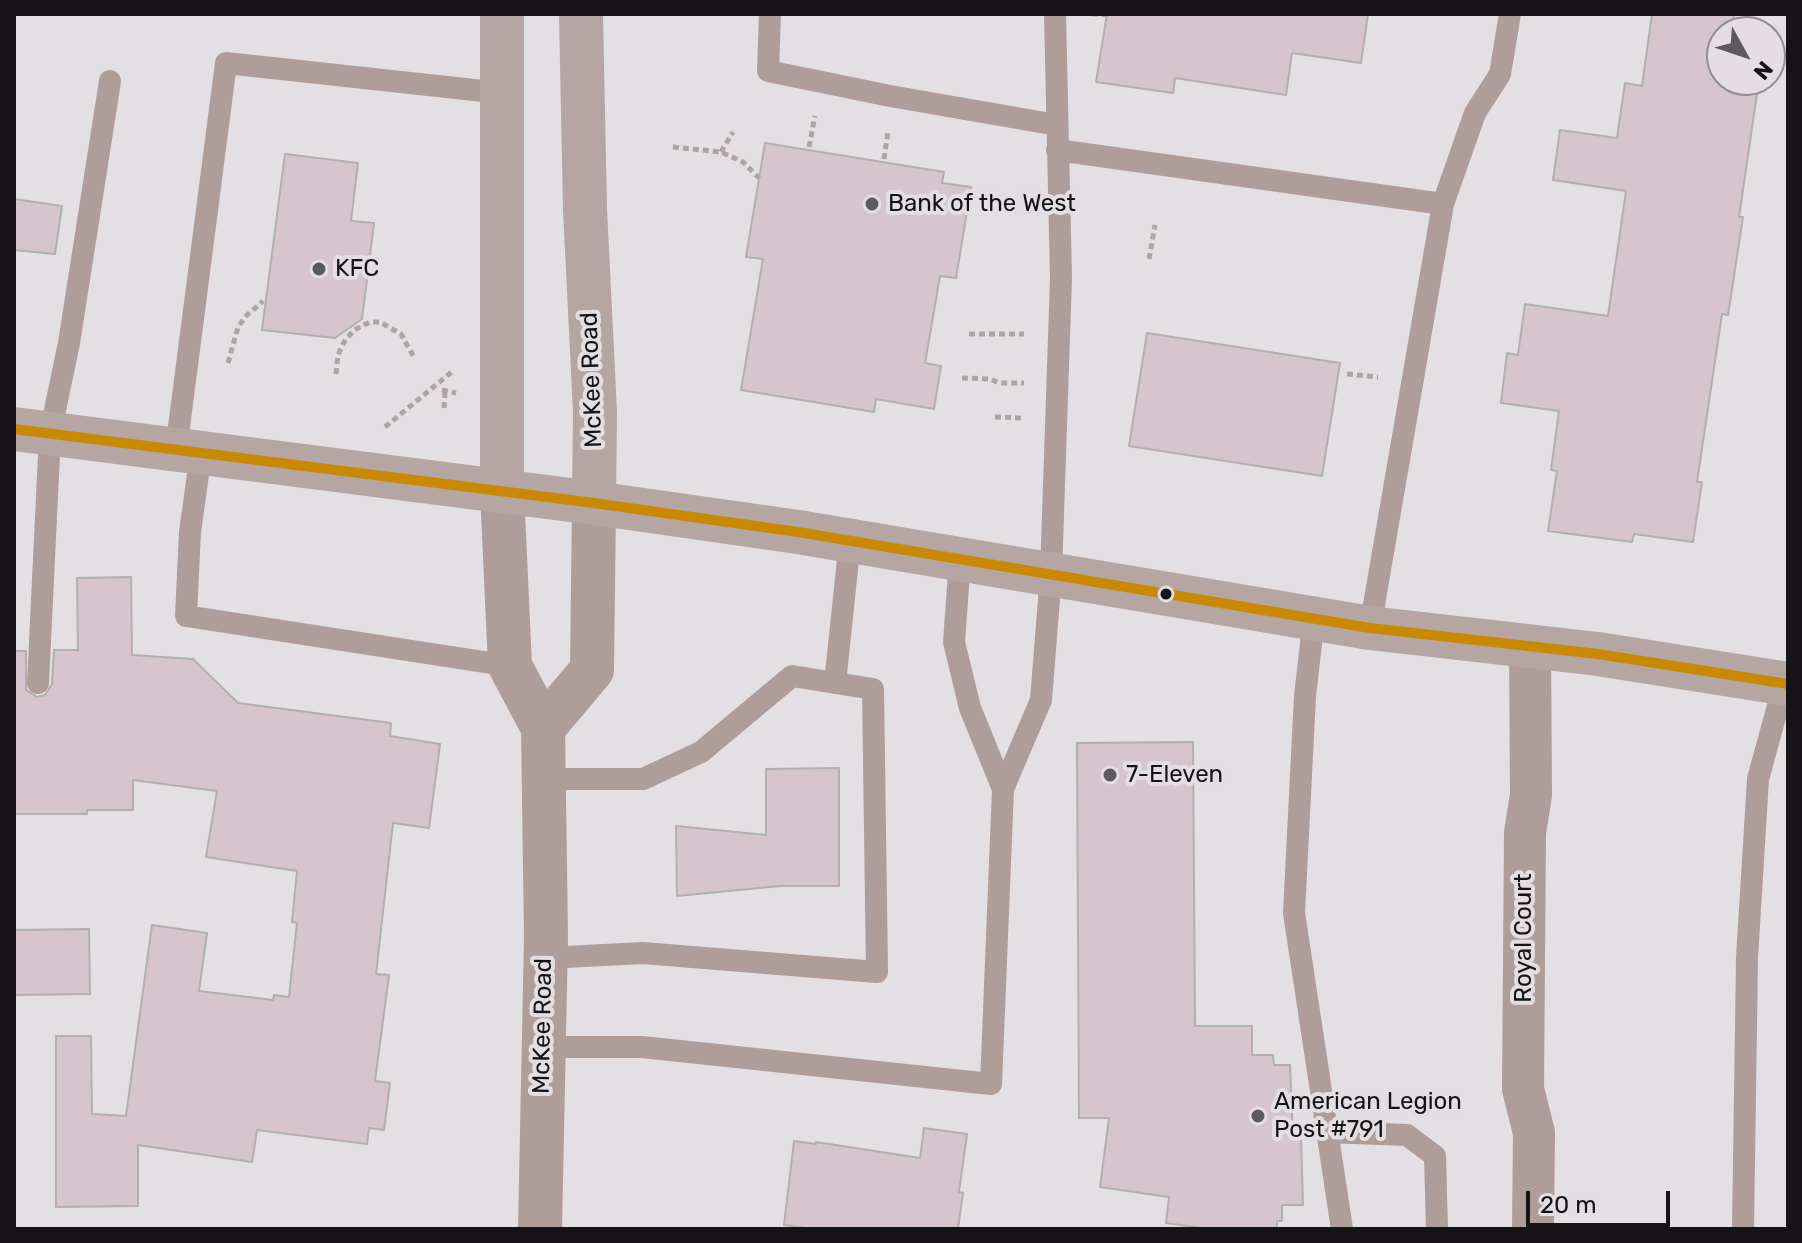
<!DOCTYPE html>
<html>
<head>
<meta charset="utf-8">
<style>
	body { margin:0 }
	#map { position:relative; width:1802px; height:1243px; overflow:hidden; background:#e3dfe2; font-family:Rubik,sans-serif }
	canvas { display:block }
	.frame { position:absolute; inset:0; border:16px solid #151315; pointer-events:none }
	.north { position:absolute; left:1706px; top:16px; width:80px; height:80px; box-sizing:border-box; background:#e4dee3; border:2px solid #918d91; border-radius:50%; rotate:130deg; font-size:22px; font-weight:700; line-height:32px; text-align:center; color:#151315 }
	.north::after { content:''; display:block; margin:auto; width:28px; height:36px; background:#5d5a5d; clip-path:polygon(50% 0,100% 100%,50% 72%,0 100%) }
	.scale { position:absolute; left:1526px; top:1191px; width:144px; height:36px; box-sizing:border-box; border:4px solid #151315; border-top:0; padding-left:10px; font-size:24px; line-height:28px; white-space:nowrap; color:#151315; -webkit-text-stroke:6px #e4dee3; paint-order:stroke }
</style>
</head>
<body>
<div id="map">
<canvas width="1802" height="1243"></canvas>
<div class="frame"></div>
<div class="north">N</div>
<div class="scale">20 m</div>
</div>
<script>
const c = document.querySelector('canvas').getContext('2d');
c.lineJoin = 'round';
function fillPath(path, color) {
  c.fillStyle = color;
  c.fill(path, 'evenodd');
}
function shape(rows) {
  const path = new Path2D();
  for (const r of rows) {
    path.moveTo(r[0], r[1]);
    for (let i = 2; i < r.length; i += 2) path.lineTo(r[i], r[i + 1]);
  }
  return path;
}
function stroke(path, color, width, dash) {
  c.strokeStyle = color;
  c.lineWidth = width;
  c.lineCap = dash ? 'butt' : 'round';
  c.setLineDash(dash || []);
  c.stroke(path);
}
function drawText(font, color, halo, rows, align = 'center') {
  c.font = font + ' Rubik,sans-serif';
  c.lineWidth = 8;
  c.setLineDash([]);
  c.textBaseline = 'middle';
  c.strokeStyle = halo;
  c.fillStyle = color;
  for (const [text, x, y, turn = 0] of rows) {
    c.save();
    c.translate(x, y);
    c.rotate((+turn || 0) * Math.PI / 180);
    c.textAlign = isNaN(turn) ? turn : align;
    if (halo) c.strokeText(text, 0, 0);
    c.fillText(text, 0, 0);
    c.restore();
  }
}
const building = shape([
	[1107,14,1368,14,1361,63,1292,53,1286,95,1175,78,1173,93,1096,82,1107,14],
	[1652,14,1734,14,1731,32,1722,32,1722,80,1759,80,1739,217,1743,217,1728,315,1722,314,1697,482,1702,482,1693,542,1634,534,1632,542,1548,531,1557,471,1551,470,1559,411,1501,403,1507,353,1518,355,1525,304,1608,316,1626,191,1553,180,1560,130,1617,138,1625,83,1642,86,1652,14],
	[765,143,944,172,942,183,971,187,956,278,940,276,925,363,941,366,934,409,876,399,874,412,741,390,763,259,746,257,765,143],
	[285,154,358,163,351,221,374,223,362,319,335,338,262,330,285,154],
	[14,199,62,206,55,254,14,250,14,199],
	[1147,333,1340,363,1322,476,1129,446,1147,333],
	[131,577,132,655,193,659,238,703,391,723,390,736,440,744,429,828,393,823,376,974,389,975,375,1081,390,1083,384,1130,369,1128,367,1144,257,1130,252,1162,138,1145,138,1206,56,1207,56,1036,91,1036,92,1114,126,1116,152,925,207,933,199,991,273,1000,274,995,289,997,297,923,292,922,297,871,206,857,217,791,133,780,133,810,87,810,87,814,14,814,14,651,26,651,26,690,37,697,45,695,52,684,54,650,78,650,77,578,131,577],
	[1193,742,1195,1026,1252,1026,1252,1055,1273,1055,1274,1065,1290,1065,1293,1135,1301,1135,1303,1205,1282,1205,1282,1221,1277,1221,1277,1229,1209,1229,1166,1223,1169,1197,1100,1187,1109,1118,1079,1118,1077,743,1193,742],
	[839,768,839,886,780,886,677,896,676,826,766,835,766,769,839,768],
	[89,929,90,994,14,995,14,930,89,929],
	[924,1128,967,1134,959,1192,963,1193,958,1229,814,1229,784,1225,794,1141,816,1144,816,1142,920,1158,924,1128]
]);
const path = shape([
	[1092,14,1111,15],
	[673,147,721,152,743,162,759,178],
	[809,147,815,116],
	[721,152,733,132],
	[884,159,888,132],
	[1149,259,1155,225],
	[969,334,1024,334],
	[228,363,238,327,246,316,263,301],
	[336,374,338,355,344,342,354,330,370,322,380,322,401,334,415,359],
	[1347,374,1378,377],
	[962,378,990,379,999,383,1024,383],
	[442,390,456,393],
	[444,408,445,392],
	[995,417,1022,418],
	[385,427,454,370]
]);
const service = shape([
	[770,14,768,71,890,96,1057,125],
	[1057,150,1443,204],
	[176,450,226,63,502,93],
	[201,453,190,532,186,616,510,666],
	[960,559,954,642,970,708,1003,789],
	[1314,618,1305,696,1294,913,1342,1229],
	[1370,628,1443,204,1475,113,1500,74,1510,14],
	[38,683,50,434,69,343,110,81],
	[835,683,850,541],
	[542,779,643,779,701,752,792,676,873,689,877,972,643,953,545,958],
	[542,1047,642,1047,991,1084,1003,789,1041,700,1051,574,1061,278,1055,14],
	[1327,1132,1407,1135,1435,1156,1437,1229],
	[1743,1229,1747,958,1758,779,1784,684]
]);
const minor = shape([
	[1530,647,1531,795,1525,833,1523,1089,1534,1133,1533,1229]
]);
const tertiary = shape([
	[502,491,510,666,543,728,546,937,540,1229],
	[543,728,592,670,594,503]
]);
const secondary = shape([
	[581,14,585,209,595,412,594,503],
	[14,429,594,503,798,532,1370,628,1598,654,1788,684],
	[502,491,502,14]
]);
const bus1 = shape([
	[14,429,594,503,798,532,1370,628,1598,654,1788,684]
]);
const markers = [
	[872,204,8,"#5d5a5d"],
	[319,269,8,"#5d5a5d"],
	[1166,594,7,"#151315"],
	[1110,775,8,"#5d5a5d"],
	[1258,1116,8,"#5d5a5d"]
];
const poiNames = [
	["Bank of the West",888,204],
	["KFC",335,269],
	["7-Eleven",1126,775],
	["American Legion",1274,1102],
	["Post #791",1274,1130]
];
const streetNames = [
	["McKee Road",592,380,-92],
	["Royal Court",1524,938,-90],
	["McKee Road",543,1026,-89]
];
fillPath(building, '#d6c5cd');
stroke(building, '#b3afb1', 2);
stroke(path, '#afa4a5', 5, [6, 4]);
stroke(service, '#af9d9a', 22);
stroke(minor, '#af9d9a', 42);
stroke(tertiary, '#af9d9a', 44);
stroke(secondary, '#b5a5a3', 44);
stroke(bus1, '#ca8904', 10);
for (const [x, y, r, color] of markers) {
  const dot = new Path2D();
  dot.arc(x, y, r, 0, 2 * Math.PI);
  c.fillStyle = color;
  c.fill(dot);
  stroke(dot, '#e4dee3', 3);
}
drawText('24px', '#151315', '#e4dee3', poiNames, 'left');
drawText('24px', '#151315', '#e4dee3', streetNames);
</script>
</body>
</html>
